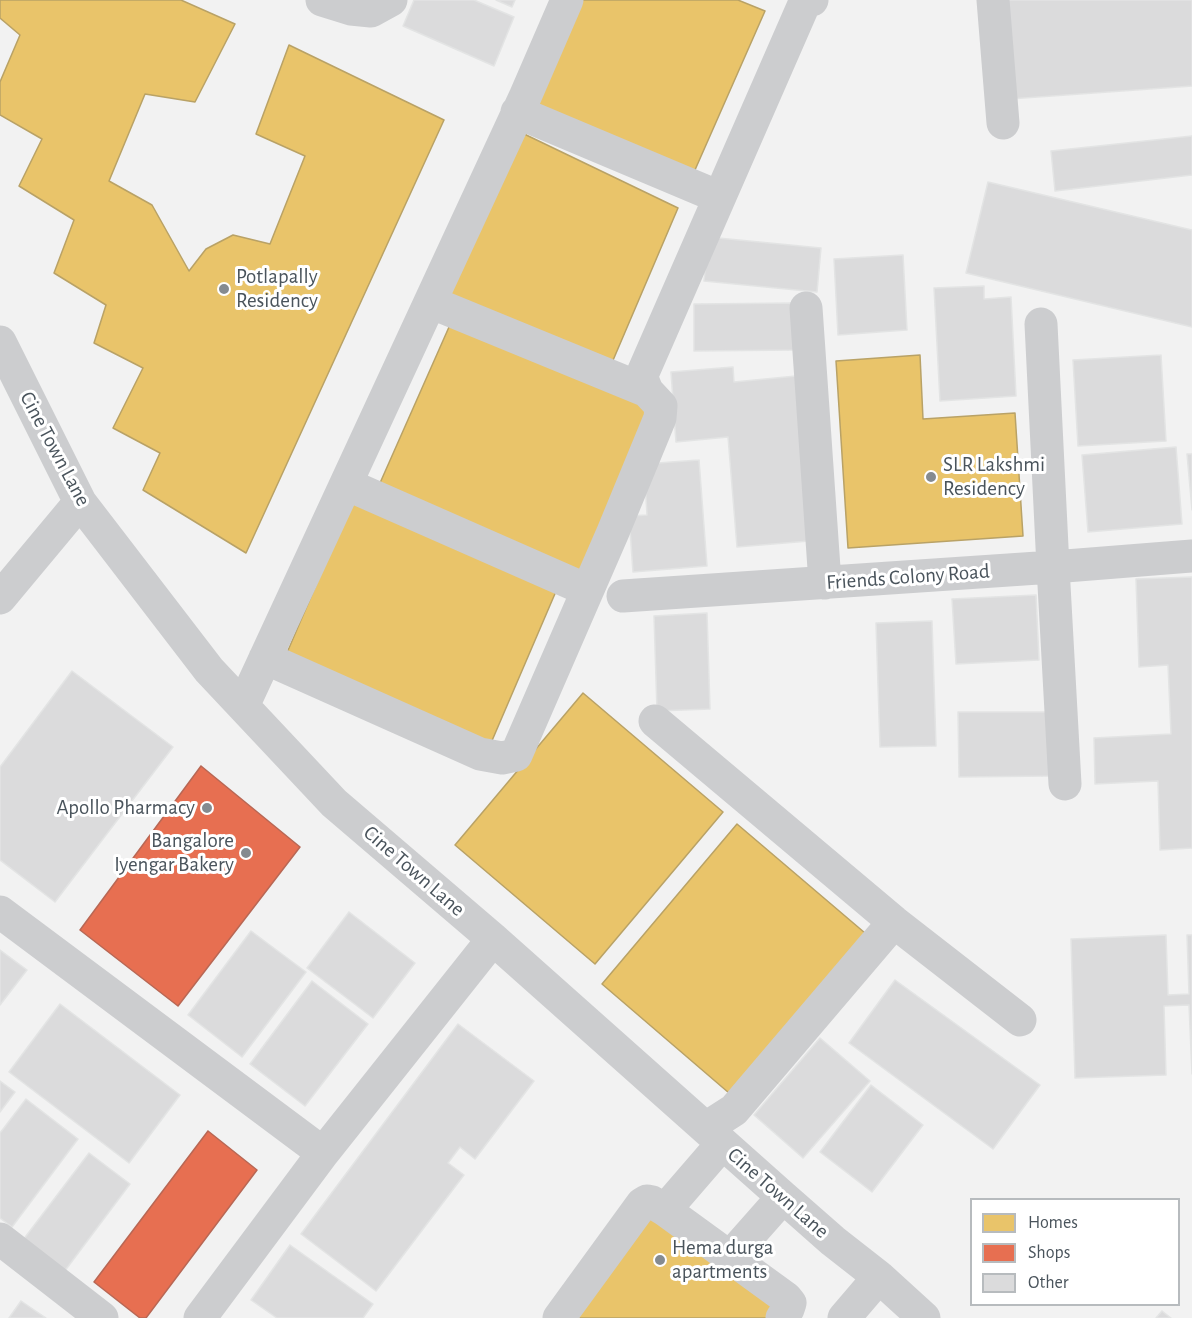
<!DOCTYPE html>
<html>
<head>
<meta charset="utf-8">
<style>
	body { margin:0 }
	#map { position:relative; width:1192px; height:1318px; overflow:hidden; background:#f2f2f2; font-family:"Alegreya Sans",sans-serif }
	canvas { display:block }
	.legend { position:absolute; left:970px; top:1198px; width:210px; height:108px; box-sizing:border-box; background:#fff; border:2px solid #b7bbbe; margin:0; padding:8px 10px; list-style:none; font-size:18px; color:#4a545c }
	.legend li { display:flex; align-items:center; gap:12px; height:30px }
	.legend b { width:30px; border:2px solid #b7bbbe }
</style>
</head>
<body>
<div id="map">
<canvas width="1192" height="1318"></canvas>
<ul class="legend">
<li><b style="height:16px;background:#e9c46a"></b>Homes</li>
<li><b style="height:16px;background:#e76f51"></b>Shops</li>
<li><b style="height:16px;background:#dbdbdc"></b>Other</li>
</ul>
</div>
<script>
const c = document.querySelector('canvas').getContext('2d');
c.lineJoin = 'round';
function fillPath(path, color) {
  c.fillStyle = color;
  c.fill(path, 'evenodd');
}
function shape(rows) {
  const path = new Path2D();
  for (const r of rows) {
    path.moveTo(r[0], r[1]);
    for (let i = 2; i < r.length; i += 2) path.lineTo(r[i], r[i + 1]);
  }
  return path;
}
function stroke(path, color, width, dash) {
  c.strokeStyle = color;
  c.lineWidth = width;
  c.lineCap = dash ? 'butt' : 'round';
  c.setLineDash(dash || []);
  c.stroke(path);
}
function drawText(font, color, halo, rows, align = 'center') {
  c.font = font + ' "Alegreya Sans",sans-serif';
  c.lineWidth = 6;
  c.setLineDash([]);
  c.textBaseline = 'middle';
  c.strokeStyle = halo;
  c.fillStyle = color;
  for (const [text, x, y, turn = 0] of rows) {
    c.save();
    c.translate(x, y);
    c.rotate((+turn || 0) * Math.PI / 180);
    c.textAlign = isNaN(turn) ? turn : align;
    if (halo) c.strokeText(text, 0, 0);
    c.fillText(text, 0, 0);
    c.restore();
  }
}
const homes = shape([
	[0,0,181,0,235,24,195,102,145,94,109,181,152,205,189,271,206,249,233,235,270,244,305,156,256,134,289,45,444,120,246,553,143,490,160,453,113,428,143,368,94,343,106,305,54,273,74,220,19,186,42,139,0,115,0,82,20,35,0,18,0,0],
	[575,0,738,0,765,11,691,179,532,109,575,0],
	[520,132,678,208,611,365,444,296,520,132],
	[453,318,658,408,585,573,380,483,453,318],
	[920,355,923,419,1015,413,1023,536,848,548,836,361,920,355],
	[352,501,557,589,491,743,286,655,352,501],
	[583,693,723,812,595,964,455,845,583,693],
	[737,824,865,933,729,1093,602,984,737,824],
	[644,1211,780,1310,774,1318,565,1318,644,1211]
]);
const shops = shape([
	[201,766,300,847,178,1006,80,930,201,766],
	[208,1131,257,1170,146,1318,140,1318,94,1282,208,1131]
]);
const building = shape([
	[414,0,474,0,514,17,494,66,403,26,414,0],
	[496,0,515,0,512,7,496,0],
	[1003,0,1192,0,1192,86,1010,99,1003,0],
	[1192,136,1192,175,1055,191,1051,151,1192,136],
	[988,182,1192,230,1192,327,966,273,988,182],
	[708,237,821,248,817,292,704,281,708,237],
	[903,255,907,330,838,335,834,259,903,255],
	[984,286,984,299,1011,297,1016,396,940,401,934,288,984,286],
	[796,303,796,350,694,351,694,304,796,303],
	[1161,355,1166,441,1078,446,1073,360,1161,355],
	[733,367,734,382,796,376,809,541,737,547,728,437,676,442,671,372,733,367],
	[1176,447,1182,524,1088,532,1082,455,1176,447],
	[1187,454,1192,454,1192,510,1187,454],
	[699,460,707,566,633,572,629,516,647,515,644,464,699,460],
	[1192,577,1192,848,1160,850,1158,781,1095,784,1094,738,1171,734,1168,665,1139,667,1136,579,1192,577],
	[1036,595,1039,660,956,664,952,599,1036,595],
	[707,613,710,709,657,711,654,616,707,613],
	[932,621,936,746,880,747,876,623,932,621],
	[72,671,173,747,55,902,0,860,0,767,72,671],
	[958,712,1049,712,1049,776,959,777,958,712],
	[349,912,415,963,373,1018,307,968,349,912],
	[251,931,306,972,242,1057,188,1015,251,931],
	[1166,935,1168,995,1189,994,1187,935,1192,935,1192,1074,1189,1005,1164,1006,1166,1075,1075,1078,1071,939,1166,935],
	[0,950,27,970,0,1005,0,950],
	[895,980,1040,1085,993,1149,849,1043,895,980],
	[312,981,368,1024,305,1106,250,1064,312,981],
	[60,1004,180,1095,129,1163,9,1072,60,1004],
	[458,1024,534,1081,475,1159,460,1147,448,1163,464,1175,376,1291,301,1234,458,1024],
	[820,1038,870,1081,803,1158,754,1115,820,1038],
	[0,1081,15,1092,0,1112,0,1081],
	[871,1085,923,1125,872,1192,820,1152,871,1085],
	[26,1099,78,1139,12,1227,0,1218,0,1133,26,1099],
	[89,1153,130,1184,64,1272,23,1240,89,1153],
	[290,1245,373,1304,363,1318,277,1318,251,1300,290,1245],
	[21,1301,46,1318,9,1318,21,1301],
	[1162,1311,1171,1318,1156,1318,1162,1311]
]);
const minor = shape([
	[322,0,351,9,371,11,391,0],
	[993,0,1003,123],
	[517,112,719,197],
	[430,302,647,391],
	[806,308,825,583],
	[1041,324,1053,567,1065,784],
	[0,342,80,502,209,670,334,803,493,939,783,1197,833,1241,879,1277,924,1318],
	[346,484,587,590],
	[623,596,1053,567,1192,556],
	[0,598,80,502],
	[265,658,480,754,502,758,516,755,613,532,660,418,661,406,647,391,643,381,642,375,805,2,812,0],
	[243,706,525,97,567,0],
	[655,721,894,922,1020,1020],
	[0,912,323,1153],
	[706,1128,734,1110,894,922],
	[665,1210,722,1144],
	[0,1239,102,1318],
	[730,1257,783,1197],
	[200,1318,323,1153,493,939],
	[559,1318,642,1204,647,1201,652,1202,665,1210,786,1298,790,1303,788,1309,782,1318],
	[844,1318,879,1277]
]);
const markers = [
	[224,289,6,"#858b90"],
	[931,477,6,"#858b90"],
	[207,808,6,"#858b90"],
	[246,853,6,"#858b90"],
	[660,1260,6,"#858b90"]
];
const poiNames = [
	["Potlapally",236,277],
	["Residency",236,301],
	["SLR Lakshmi",943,465],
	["Residency",943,489],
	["Apollo Pharmacy",195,808,"right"],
	["Bangalore",234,841,"right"],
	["Iyengar Bakery",234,865,"right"],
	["Hema durga",672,1248],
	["apartments",672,1272]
];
const streetNames = [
	["Cine Town Lane",55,449,62],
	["Friends Colony Road",908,577,-4],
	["Cine Town Lane",414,871,41],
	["Cine Town Lane",778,1193,41]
];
fillPath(homes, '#e9c46a');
stroke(homes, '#b9a266', 1.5);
fillPath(shops, '#e76f51');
stroke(shops, '#b86754', 1.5);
fillPath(building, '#dbdbdc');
stroke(building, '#e3e4e4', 1.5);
stroke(minor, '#cccdcf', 33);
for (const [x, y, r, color] of markers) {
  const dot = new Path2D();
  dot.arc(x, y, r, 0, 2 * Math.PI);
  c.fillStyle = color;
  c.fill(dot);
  stroke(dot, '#fff', 2);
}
drawText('21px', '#4a545c', '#fff', poiNames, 'left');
drawText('21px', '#4a545c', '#fff', streetNames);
</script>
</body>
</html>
